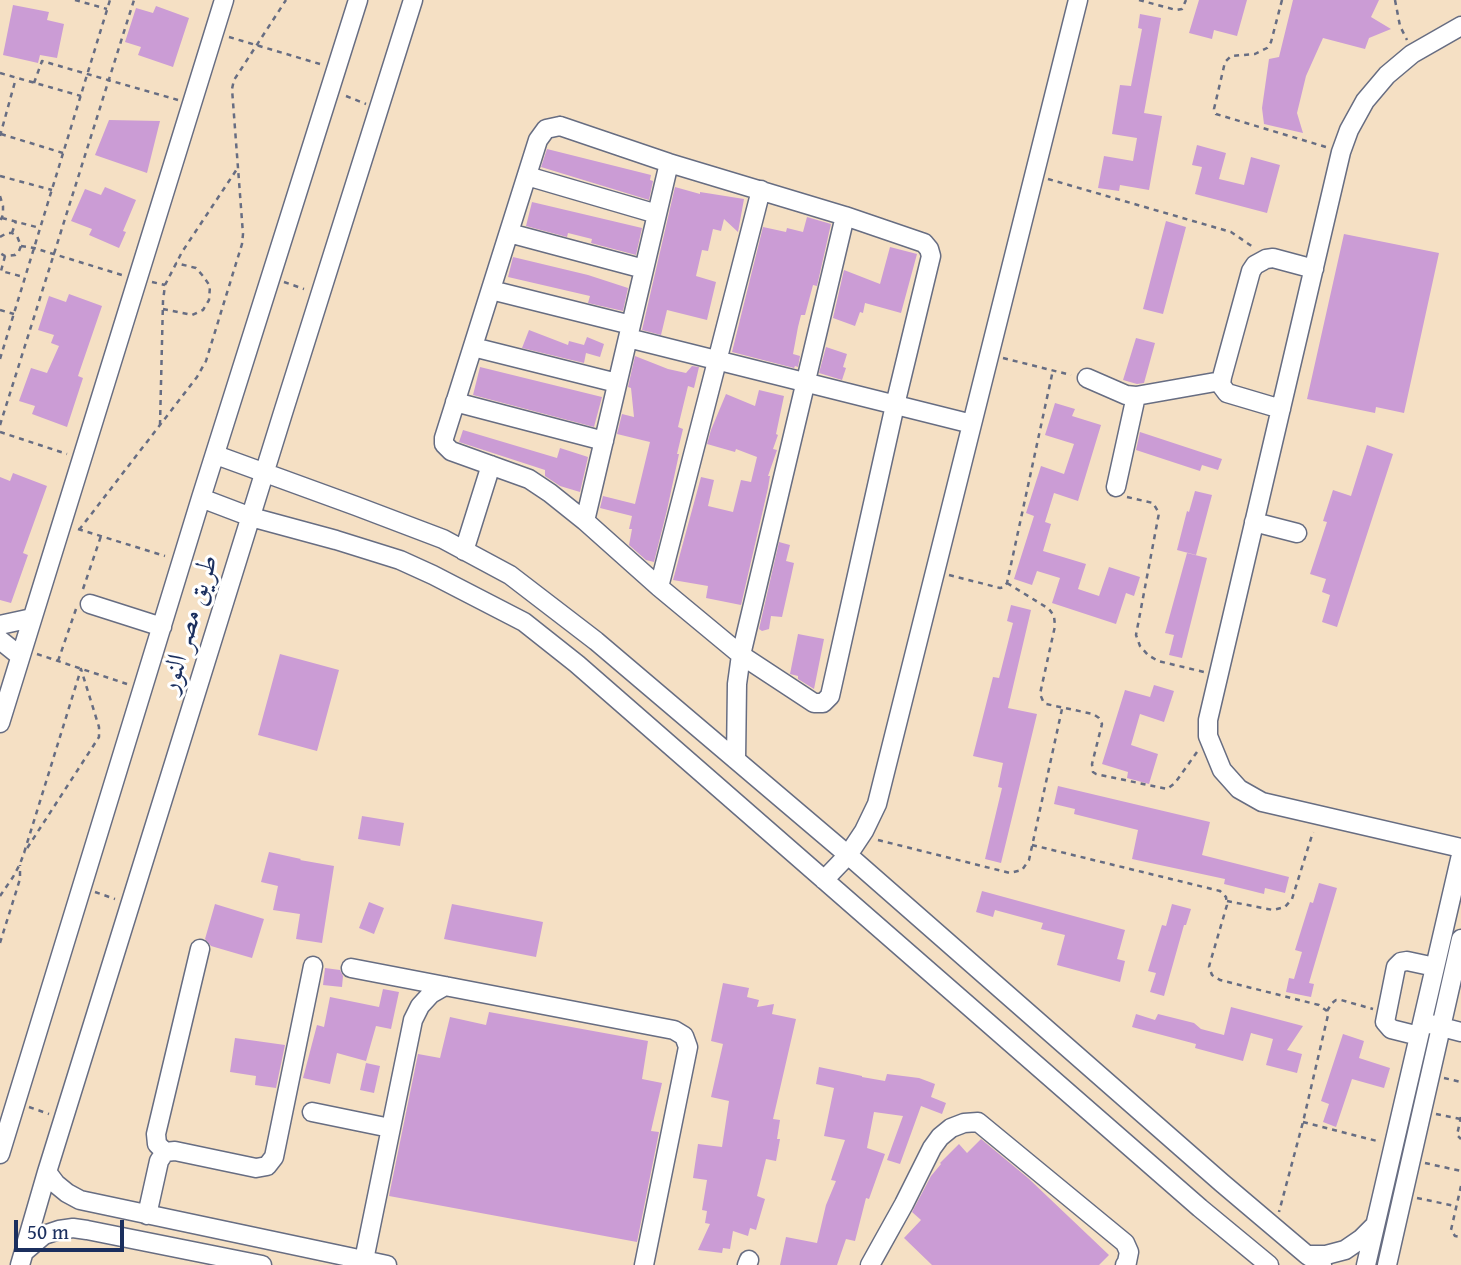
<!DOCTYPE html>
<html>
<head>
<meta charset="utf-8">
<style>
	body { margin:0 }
	#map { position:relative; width:1461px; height:1265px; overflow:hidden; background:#f5e0c4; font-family:"Gentium Book Plus",serif }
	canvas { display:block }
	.scale { position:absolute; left:14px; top:1220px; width:110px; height:32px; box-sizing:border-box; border:4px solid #1b2f5e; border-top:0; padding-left:9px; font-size:21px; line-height:24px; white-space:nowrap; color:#1b2f5e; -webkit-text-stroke:5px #fff; paint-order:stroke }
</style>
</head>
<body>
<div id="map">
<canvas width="1461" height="1265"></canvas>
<div class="scale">50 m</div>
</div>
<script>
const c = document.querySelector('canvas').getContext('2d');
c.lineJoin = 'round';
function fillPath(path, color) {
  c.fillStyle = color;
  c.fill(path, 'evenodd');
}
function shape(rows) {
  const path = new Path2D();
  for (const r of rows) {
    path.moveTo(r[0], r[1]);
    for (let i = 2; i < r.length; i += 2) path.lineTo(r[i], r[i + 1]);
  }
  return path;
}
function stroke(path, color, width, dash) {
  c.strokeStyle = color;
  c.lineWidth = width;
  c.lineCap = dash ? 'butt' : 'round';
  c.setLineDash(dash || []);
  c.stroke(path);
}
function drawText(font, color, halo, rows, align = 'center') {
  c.font = font + ' "Gentium Book Plus",Amiri,serif';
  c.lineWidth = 6;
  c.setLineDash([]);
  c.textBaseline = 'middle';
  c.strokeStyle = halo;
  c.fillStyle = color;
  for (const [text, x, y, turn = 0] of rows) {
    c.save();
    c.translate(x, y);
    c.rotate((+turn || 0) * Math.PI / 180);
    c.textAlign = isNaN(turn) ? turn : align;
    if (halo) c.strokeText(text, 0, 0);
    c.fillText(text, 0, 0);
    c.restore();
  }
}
const building = shape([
	[1199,0,1247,0,1237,36,1214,30,1212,39,1189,33],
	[1293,0,1379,0,1371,17,1391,29,1369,38,1365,49,1323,38,1306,76,1297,113,1303,133,1264,124,1262,108,1269,59,1279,57],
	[13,5,49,12,47,20,64,24,57,58,40,55,38,63,3,55],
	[156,6,189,18,173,67,138,55,141,47,125,42,136,8,153,13],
	[1140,14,1161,18,1144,113,1162,116,1149,190,1120,185,1119,191,1098,188,1104,156,1133,161,1137,138,1112,134,1120,85,1131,86,1142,29,1138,28],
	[109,120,160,121,147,173,95,155],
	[1197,145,1226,153,1219,179,1244,185,1251,157,1280,165,1267,213,1195,194,1202,167,1192,165],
	[547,149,651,175,650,180,653,181,649,200,541,167],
	[105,187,136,200,123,231,126,232,119,248,89,235,92,229,71,221,85,189,101,195],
	[675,187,700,194,700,192,744,199,738,232,724,219,721,231,713,229,708,251,702,250,696,276,716,282,707,320,667,310,661,335,642,330],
	[532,202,642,228,636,255,591,243,592,239,568,233,567,237,526,226],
	[807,217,831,224,817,286,813,285,805,315,801,315,798,327,793,354,800,356,798,367,795,366,794,368,732,352,763,227,786,232,787,228,803,232],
	[1166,221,1186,227,1163,314,1143,309],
	[1344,234,1439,253,1404,413,1376,407,1375,413,1307,399],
	[890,247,917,254,901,313,865,303,863,313,860,312,855,326,833,318,844,270,880,284],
	[513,257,588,275,628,288,623,311,588,303,590,296,508,277],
	[69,294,102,306,78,376,83,378,67,427,32,414,35,406,19,401,31,368,47,373,59,346,51,343,54,335,38,330,49,296,66,302],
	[529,330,568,345,569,341,584,345,587,337,604,344,600,357,586,353,584,363,522,348],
	[1136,338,1155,343,1144,383,1137,384,1123,380],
	[826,347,847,354,843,367,846,368,842,380,819,373],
	[635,356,668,369,686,373,692,366,699,367,694,388,688,386,678,427,683,429,677,454,679,454,667,510,654,562,646,560,629,545,632,529,629,529,632,516,600,508,603,496,635,504,650,442,617,434,622,414,634,417,631,388,628,387],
	[480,367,602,397,594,427,473,395],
	[759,390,784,396,776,434,778,435,773,449,777,450,768,476,770,476,768,488,741,605,706,598,708,586,673,580,701,477,714,480,708,506,733,512,741,480,751,482,757,457,736,449,735,452,707,444,711,430,726,394,755,406],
	[1055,403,1075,409,1072,416,1101,425,1078,501,1054,493,1045,522,1051,524,1043,551,1086,564,1078,589,1099,596,1109,567,1140,577,1134,596,1126,593,1116,624,1052,603,1060,578,1037,571,1032,585,1014,579,1034,516,1026,513,1041,466,1064,474,1074,444,1045,435],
	[463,430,557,458,560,448,588,457,580,492,560,486,545,476,545,470,459,442],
	[1140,432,1222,459,1218,470,1202,465,1200,471,1136,450],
	[1367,445,1393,454,1337,627,1322,622,1330,595,1322,592,1326,579,1310,574,1327,522,1323,521,1333,490,1351,496],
	[13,473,47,486,23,553,28,555,11,603,0,600,0,477,10,481],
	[1195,491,1212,495,1196,555,1177,550,1187,511,1189,512],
	[779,542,790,545,786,561,794,563,791,577,782,617,771,616,769,629,762,631,759,629],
	[1187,553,1207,558,1182,658,1169,655,1174,635,1165,633],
	[1011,605,1031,610,1008,708,1037,714,1001,863,985,859,1002,788,998,787,1003,763,973,756,993,677,999,678,1013,623,1007,621],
	[798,634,824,639,814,689,798,679,798,676,790,674],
	[280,654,339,670,317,751,258,735],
	[1154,685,1174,691,1164,722,1140,714,1131,745,1158,754,1149,784,1127,778,1128,772,1102,764,1125,690,1150,697],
	[1058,786,1210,822,1202,855,1289,877,1285,893,1265,888,1264,894,1224,884,1225,879,1132,859,1138,830,1074,814,1075,809,1054,804],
	[362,816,404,823,400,846,358,839],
	[269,852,301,859,300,860,334,866,322,943,296,939,300,914,273,910,278,886,261,882],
	[1319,883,1337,888,1309,983,1314,984,1311,997,1286,992,1289,978,1294,979,1302,952,1295,950,1310,902,1313,903],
	[982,891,1125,930,1117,959,1125,961,1120,982,1057,965,1065,935,1041,929,1043,923,995,910,993,917,976,912],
	[369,902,384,908,374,934,359,928],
	[215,904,264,919,252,958,211,946,205,939],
	[452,904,543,922,536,957,444,939],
	[1172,904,1191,909,1186,925,1184,925,1164,996,1150,992,1156,973,1148,971,1162,925,1166,926],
	[325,968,340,970,343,976,342,987,323,985],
	[723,983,749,988,747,997,759,1000,757,1007,774,1004,772,1014,796,1019,773,1119,780,1120,777,1139,780,1139,776,1161,766,1159,757,1196,765,1199,756,1230,750,1228,748,1236,733,1231,730,1249,723,1248,722,1253,698,1250,710,1224,705,1223,707,1211,702,1210,707,1180,693,1178,698,1144,722,1147,729,1101,711,1097,723,1044,711,1041],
	[383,989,399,992,391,1029,376,1026,366,1061,337,1053,330,1084,303,1078,317,1025,324,1027,330,997,379,1007],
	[1231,1007,1303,1026,1287,1050,1302,1054,1297,1073,1266,1065,1273,1039,1251,1033,1243,1061,1195,1048,1196,1044,1132,1027,1136,1014,1155,1020,1158,1014,1194,1023,1201,1029,1224,1035],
	[489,1012,648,1041,642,1079,662,1083,651,1131,659,1132,637,1242,389,1196,418,1054,440,1058,450,1017,486,1025],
	[1343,1034,1364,1041,1359,1058,1390,1068,1384,1088,1352,1079,1336,1127,1323,1122,1329,1104,1321,1101],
	[235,1038,285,1045,276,1088,255,1085,256,1076,230,1072],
	[366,1063,380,1066,374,1093,360,1090],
	[819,1067,862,1076,862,1077,885,1081,887,1074,919,1078,935,1084,931,1097,946,1103,942,1114,921,1106,900,1164,887,1160,903,1116,874,1112,867,1148,885,1154,869,1199,866,1198,855,1241,846,1239,837,1265,780,1265,786,1237,817,1243,826,1205,836,1181,831,1180,845,1140,824,1136,834,1088,816,1084],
	[981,1139,1028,1178,1109,1255,1099,1265,932,1265,904,1238,921,1220,912,1212,931,1176,941,1164,940,1163,959,1144,967,1153]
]);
const path = shape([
	[75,0,107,9],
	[1139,0,1176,10,1182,9,1186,0],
	[1282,0,1271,42,1267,48,1255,54,1231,56,1225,62,1214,109,1216,114,1326,147],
	[1395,0,1400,26,1407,40],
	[229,37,320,64],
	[0,73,81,96],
	[34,83,42,61,178,100],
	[346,96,366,104],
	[1,134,63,153],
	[0,136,16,78],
	[0,176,52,190],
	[1048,179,1231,232,1253,247],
	[0,196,3,206,3,215,0,221],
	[2,218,40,228],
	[12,233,16,221],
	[0,237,7,233,12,233,17,236,21,246,19,251,15,255,5,256,0,253],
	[21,246,34,248,122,275],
	[5,256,1,271,24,277],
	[152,282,165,285],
	[284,282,304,289],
	[163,309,192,315,203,310,209,300,210,286,203,276,196,268,176,263],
	[0,310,14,314],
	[1003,358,1071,375],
	[0,359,110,0],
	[0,425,134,0],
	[160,425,163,301,165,285,182,252,237,169],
	[0,432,67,454],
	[1127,497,1153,503,1159,513,1136,635,1140,646,1148,655,1158,661,1204,672],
	[78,529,165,556],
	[79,530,197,377,206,361,242,244,243,234,232,89,234,80,286,0],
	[949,575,1000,588,1004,587,1007,583,1053,370],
	[1007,583,1049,609,1054,616,1055,626,1040,694,1043,701,1046,704,1093,714,1099,718,1102,724,1092,764,1093,772,1096,774,1167,789,1175,783,1197,752],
	[83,589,101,536],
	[37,654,127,684],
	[58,661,76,609],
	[166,661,186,667],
	[878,840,1010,873,1022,870,1029,860,1062,709],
	[1032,845,1220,891,1226,897,1227,905,1210,963,1209,967,1212,975,1220,980,1319,1005,1327,1011,1328,1015,1303,1122,1279,1212],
	[95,892,115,899],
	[0,896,13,877,20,864,24,853,81,669,99,727,99,737,24,853],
	[1227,901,1273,910,1285,907,1292,899,1313,832],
	[0,943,20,879,20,865],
	[1327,1011,1332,1003,1336,1000,1341,1000,1373,1009],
	[1444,1078,1461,1082],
	[29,1107,49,1114],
	[1436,1114,1461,1119],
	[1461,1117,1457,1135,1461,1139],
	[1303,1122,1377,1141],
	[1425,1163,1461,1171],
	[1461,1186,1451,1230,1455,1236,1461,1237],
	[1417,1198,1455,1206]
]);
const minor = shape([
	[1461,26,1412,54,1387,75,1365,101,1349,130,1341,152,1208,720,1208,736,1222,770,1239,789,1262,802,1461,848],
	[560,126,669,163,845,216,924,243,929,249,931,256,895,405,830,696,823,703,814,703,741,655,659,587,585,521,550,493,529,479,451,451,444,444,444,438,538,140,546,129,560,126],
	[527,176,657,214],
	[509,233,644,269],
	[491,290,631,325],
	[628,338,972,424],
	[473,347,617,383],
	[1087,378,1126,395,1136,396,1221,381],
	[455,402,604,441],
	[1281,409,1227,393,1221,385,1222,377,1251,271,1255,265,1266,259,1273,258,1314,269],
	[216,455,356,506,443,539,510,575,596,641,848,855,1222,1183,1307,1255,1322,1265],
	[1116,487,1136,396],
	[201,498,251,517,336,540,400,560,433,575,524,622,577,664,1200,1208,1269,1265],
	[585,521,669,163],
	[1254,522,1297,533],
	[464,551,491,465],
	[659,587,761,190],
	[90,604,162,627],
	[0,625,32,618],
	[0,640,20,656],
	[0,723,224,0],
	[736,760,737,684,741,655,845,216],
	[824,880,848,855,864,831,877,804,1078,0],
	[351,968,674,1030,684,1036,688,1047,644,1265],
	[1430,1024,1461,1032],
	[1419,1036,1391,1029,1385,1022,1396,967,1401,962,1407,961,1435,967],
	[312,1112,390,1128],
	[165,1152,157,1144,156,1134,200,949],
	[0,1154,201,498,358,0],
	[47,1172,56,1184,67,1193,80,1200,387,1265],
	[147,1215,159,1161,165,1152,175,1151,256,1168,267,1166,274,1157,313,966],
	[24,1252,44,1235,59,1230,73,1228,87,1230,262,1265],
	[1307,1255,1326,1255,1345,1250,1361,1239,1375,1225],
	[364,1260,413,1020,420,1006,431,994,445,986],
	[20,1265,47,1172,282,416,413,0],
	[747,1265,749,1260],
	[870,1265,904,1204,932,1148,940,1137,951,1128,964,1123,978,1122,1125,1243,1129,1252,1127,1262,1125,1265],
	[1366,1265,1461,855],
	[1387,1265,1461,939]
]);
const streetNames = [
	["طريق مصر النور",190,624,-73]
];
fillPath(building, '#cb9cd5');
stroke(minor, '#676d82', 21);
stroke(path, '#676d82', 2.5, [5, 5]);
stroke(minor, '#fff', 18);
drawText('28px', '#1b2f5e', '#fff', streetNames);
</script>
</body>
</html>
